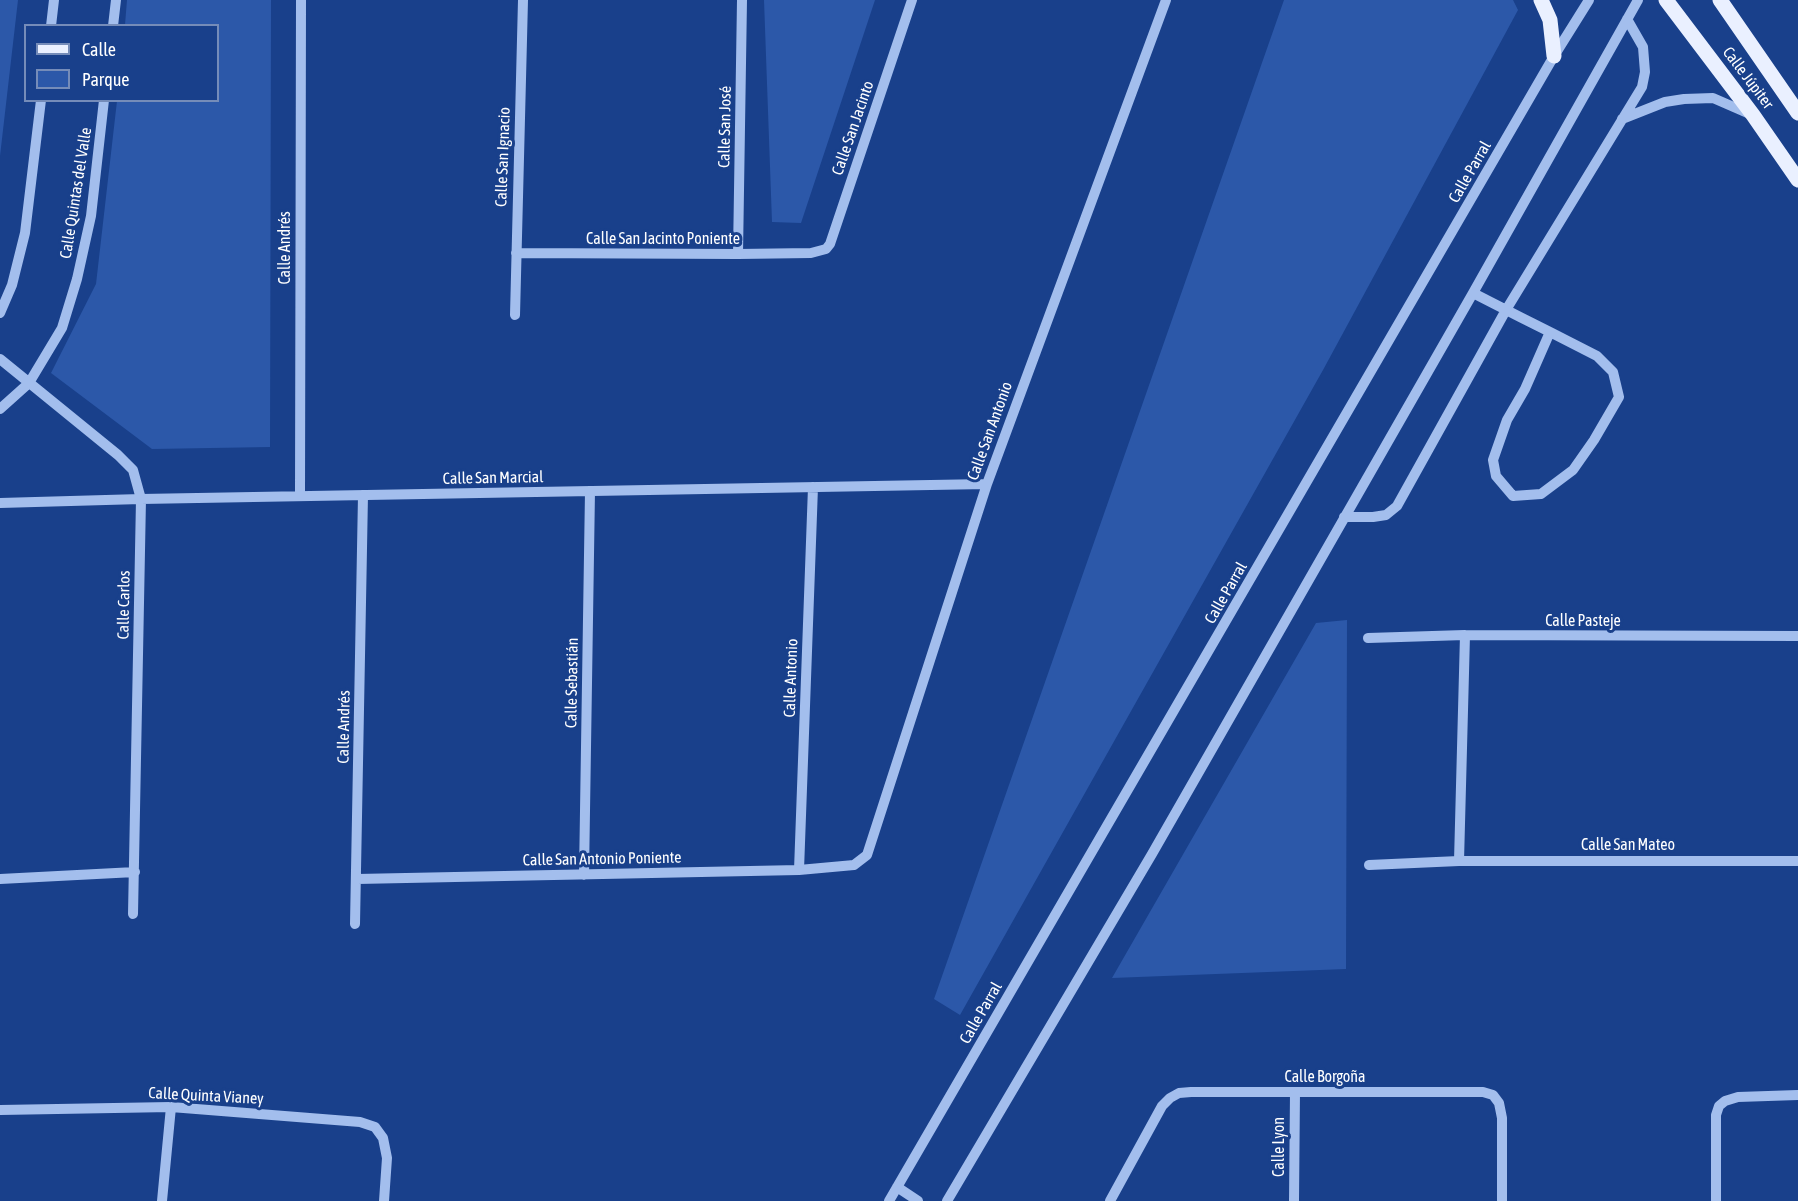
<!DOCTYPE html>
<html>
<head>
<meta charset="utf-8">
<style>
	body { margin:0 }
	#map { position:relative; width:1798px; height:1201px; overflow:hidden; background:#19408b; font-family:"Asap Condensed",sans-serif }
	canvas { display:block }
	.legend { position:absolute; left:24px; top:24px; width:195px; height:78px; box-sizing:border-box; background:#19408b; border:2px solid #758cb9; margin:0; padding:8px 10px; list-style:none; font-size:18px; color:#fff }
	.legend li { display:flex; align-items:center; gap:12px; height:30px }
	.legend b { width:30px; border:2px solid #758cb9 }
</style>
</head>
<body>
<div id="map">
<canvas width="1798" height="1201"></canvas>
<ul class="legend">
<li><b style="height:8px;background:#eaf0ff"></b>Calle</li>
<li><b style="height:16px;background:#2c58a9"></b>Parque</li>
</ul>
</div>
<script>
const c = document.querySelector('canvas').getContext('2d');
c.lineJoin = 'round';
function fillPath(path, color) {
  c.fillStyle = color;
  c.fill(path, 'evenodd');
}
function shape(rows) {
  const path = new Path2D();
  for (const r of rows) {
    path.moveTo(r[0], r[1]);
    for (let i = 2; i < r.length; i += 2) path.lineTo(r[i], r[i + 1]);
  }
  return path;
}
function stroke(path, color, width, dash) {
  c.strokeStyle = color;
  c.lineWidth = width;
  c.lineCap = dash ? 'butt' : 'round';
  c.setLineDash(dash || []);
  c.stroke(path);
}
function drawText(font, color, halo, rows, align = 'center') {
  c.font = font + ' "Asap Condensed",sans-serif';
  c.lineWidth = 6;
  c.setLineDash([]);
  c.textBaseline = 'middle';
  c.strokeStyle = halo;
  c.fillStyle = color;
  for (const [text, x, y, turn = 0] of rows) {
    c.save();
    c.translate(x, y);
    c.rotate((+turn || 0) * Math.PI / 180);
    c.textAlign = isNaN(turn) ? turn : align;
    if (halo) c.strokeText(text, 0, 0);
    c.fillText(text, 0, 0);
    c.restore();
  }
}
const green = shape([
	[0,0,18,0,0,156],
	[127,0,271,0,270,447,152,449,51,373,96,284,117,101,218,100,218,26,125,25],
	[764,0,875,0,801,223,772,222],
	[1284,0,1513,0,1518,10,1323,370,960,1015,934,999],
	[1347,620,1346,969,1112,978,1316,623]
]);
const minor = shape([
	[51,26,54,0],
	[113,26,116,0],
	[1622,119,1665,102,1684,99,1713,98,1752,115],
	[516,253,738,254,811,253,826,249,830,244,912,0],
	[738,254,742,0],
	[1473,293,1520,317,1550,332,1597,356,1613,372,1619,397,1594,440,1573,470,1541,494,1513,496,1496,476,1493,460,1507,420,1525,389,1550,332],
	[0,313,12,285,25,233,41,100],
	[515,315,523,0],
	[0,359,118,455,133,470,141,499,133,914],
	[0,409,29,383,62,328,77,279,91,216,104,100],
	[300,496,301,0],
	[0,503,141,499,987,484],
	[1344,517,1373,517,1386,515,1397,506,1506,310,1642,87,1645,72,1643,47,1627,19],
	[1368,638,1465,635,1798,636],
	[1459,861,1465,635],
	[1369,865,1459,861,1798,861],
	[799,870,813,487],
	[584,875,590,491],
	[0,879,135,872],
	[357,879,799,870,854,865,867,855,987,484,1166,0],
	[355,924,363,495],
	[0,1110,171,1107,360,1122,375,1127,383,1138,387,1158,384,1201],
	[897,1187,918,1201],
	[162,1201,171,1107],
	[889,1201,1554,56,1589,0],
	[947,1201,1152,854,1473,293,1638,0],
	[1110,1201,1162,1106,1170,1098,1179,1093,1191,1092,1483,1092,1493,1095,1499,1103,1502,1118,1502,1201],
	[1294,1201,1295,1092],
	[1716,1201,1716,1115,1719,1106,1725,1101,1738,1097,1798,1095]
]);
const major = shape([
	[1541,0,1550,20,1554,56],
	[1666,0,1753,115,1798,180],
	[1720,0,1798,113]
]);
const streetNames = [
	["Calle Júpiter",1748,78,53],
	["Calle San José",725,127,-89],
	["Calle San Jacinto",853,128,-71],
	["Calle San Ignacio",503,157,-88],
	["Calle Parral",1470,172,-60],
	["Calle Quintas del Valle",76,193,-81],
	["Calle San Jacinto Poniente",663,239],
	["Calle Andrés",285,248,-90],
	["Calle San Antonio",990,431,-70],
	["Calle San Marcial",493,478,-1],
	["Calle Parral",1226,593,-60],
	["Calle Carlos",124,605,-89],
	["Calle Pasteje",1583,621],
	["Calle Antonio",791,678,-88],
	["Calle Sebastián",572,683,-89],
	["Calle Andrés",344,727,-89],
	["Calle San Mateo",1628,845],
	["Calle San Antonio Poniente",602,859,-1],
	["Calle Parral",981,1013,-60],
	["Calle Borgoña",1325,1077],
	["Calle Quinta Vianey",206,1096,3],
	["Calle Lyon",1279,1147,-90]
];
fillPath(green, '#2c58a9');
stroke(minor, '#a3beed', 10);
stroke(major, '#eaf0ff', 15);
drawText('16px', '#fff', '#19408b', streetNames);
</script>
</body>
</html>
